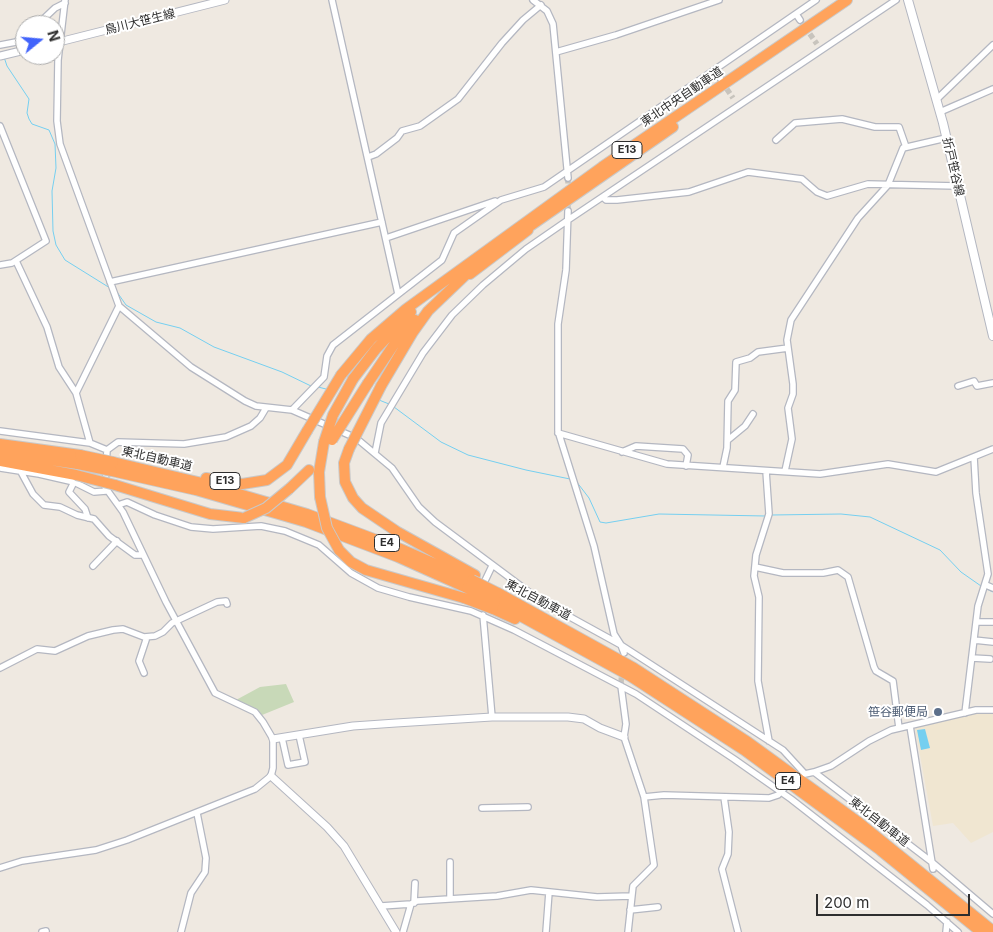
<!DOCTYPE html>
<html>
<head>
<meta charset="utf-8">
<style>
	body { margin:0 }
	#map { position:relative; width:993px; height:932px; overflow:hidden; background:#efe9e1; font-family:Inter,sans-serif }
	canvas { display:block }
	.north { position:absolute; left:15px; top:15px; width:50px; height:50px; box-sizing:border-box; background:#fff; border:1px solid #ababab; border-radius:50%; rotate:73deg; font-size:14px; font-weight:700; line-height:20px; text-align:center; color:#2e2e2e }
	.north::after { content:''; display:block; margin:auto; width:18px; height:22px; background:#4264fb; clip-path:polygon(50% 0,100% 100%,50% 72%,0 100%) }
	.scale { position:absolute; left:816px; top:894px; width:154px; height:22px; box-sizing:border-box; border:2px solid #2e2e2e; border-top:0; padding-left:6px; font-size:15px; line-height:18px; white-space:nowrap; color:#2e2e2e; -webkit-text-stroke:4px #fff; paint-order:stroke }
</style>
</head>
<body>
<div id="map">
<canvas width="993" height="932"></canvas>
<div class="north">N</div>
<div class="scale">200 m</div>
</div>
<script>
const c = document.querySelector('canvas').getContext('2d');
c.lineJoin = 'round';
function fillPath(path, color) {
  c.fillStyle = color;
  c.fill(path, 'evenodd');
}
function shape(rows) {
  const path = new Path2D();
  for (const r of rows) {
    path.moveTo(r[0], r[1]);
    for (let i = 2; i < r.length; i += 2) path.lineTo(r[i], r[i + 1]);
  }
  return path;
}
function stroke(path, color, width, dash) {
  c.strokeStyle = color;
  c.lineWidth = width;
  c.lineCap = dash ? 'butt' : 'round';
  c.setLineDash(dash || []);
  c.stroke(path);
}
function drawText(font, color, halo, rows, align = 'center') {
  c.font = font + ' Inter,"Noto Sans JP",sans-serif';
  c.lineWidth = 4;
  c.setLineDash([]);
  c.textBaseline = 'middle';
  c.strokeStyle = halo;
  c.fillStyle = color;
  for (const [text, x, y, turn = 0] of rows) {
    c.save();
    c.translate(x, y);
    c.rotate((+turn || 0) * Math.PI / 180);
    c.textAlign = isNaN(turn) ? turn : align;
    if (halo) c.strokeText(text, 0, 0);
    c.fillText(text, 0, 0);
    c.restore();
  }
}
const education = shape([
	[993,711,993,832,971,843,953,823,933,826,915,728,967,714]
]);
const cemetery = shape([
	[286,684,294,702,262,715,257,709,236,700,260,687]
]);
const water = shape([
	[925,729,930,748,921,750,917,730]
]);
const stream = shape([
	[4,57,7,66,29,99,27,113,29,119,32,124,49,130,55,144,56,168,52,191,53,231,56,245,65,260,110,288],
	[117,292,126,305,156,322,180,328,214,347,282,372,311,386],
	[318,387,326,389],
	[379,400,389,404],
	[394,407,441,442,468,455,526,470,570,479],
	[576,481,589,498,600,522,606,523,659,514,765,516],
	[772,515,841,514,870,517,940,550,961,572,981,586],
	[987,589,993,592]
]);
const minorTunnel = shape([
	[800,20,817,44],
	[722,82,733,98],
	[568,178,568,211],
	[621,683,622,670]
]);
const minor = shape([
	[65,0,58,60,57,121,60,144,119,306,191,367,245,401,256,406,292,410,324,377,327,356,333,345,442,260,454,233,501,200,544,187,816,0],
	[332,0,398,294],
	[533,0,547,11,553,24,568,178],
	[796,14,800,20],
	[37,25,55,8,65,3],
	[0,45,16,42,25,34],
	[556,52,616,35,719,0],
	[715,70,720,78],
	[936,100,993,45],
	[940,112,993,89],
	[0,126,46,241,12,263,0,265],
	[776,140,795,123,842,119,875,127,899,127,906,147],
	[368,157,376,154,397,138,402,131,420,126,458,99,502,43,523,20,541,5],
	[603,197,606,200,617,200,689,192,748,172,802,179,817,192,827,196,868,184,957,186],
	[568,211,566,270,558,324,558,431,594,546,614,634,621,645,783,750,805,774,814,772,933,863,993,914],
	[386,238,495,201],
	[16,261,47,327,59,367,76,393],
	[110,282,382,222],
	[958,386,974,381,977,386,993,383],
	[292,410,356,438,392,468,419,507,435,522,541,601,621,645,624,653],
	[0,431,90,443],
	[558,433,667,464,820,474,888,464,936,472,993,449],
	[728,440,745,426,753,414],
	[107,450,90,443,76,393,119,306],
	[622,452,636,446,683,449,688,455,686,466],
	[375,453,381,423,423,353,452,315,483,285,526,249,568,220,896,0],
	[723,467,727,448,728,401,735,390,736,362,750,358,758,352,788,348],
	[0,468,39,474,74,482,69,492,85,509,88,518],
	[766,471,769,514,756,555,754,576,759,597,758,681,769,741],
	[785,471,792,439,788,408,793,394,793,384,787,340,791,320,858,218,888,185,903,148,946,138],
	[21,472,33,494,44,505,60,507,77,515,94,519,109,536,135,555,143,555],
	[74,482,94,492,106,491],
	[118,505,127,502,155,515,191,527,213,529,261,526,285,531,319,545,351,573,378,588,409,597,471,611,514,630,636,694,734,759,791,799,927,905,958,932],
	[93,566,117,541],
	[755,567,783,573,823,573,838,570,848,577,874,667,876,671,893,681,899,728],
	[986,585,993,588],
	[482,587,492,566],
	[483,615,492,717],
	[976,622,993,622],
	[974,640,993,642],
	[972,658,990,659],
	[0,668,37,649,55,651,88,636,113,630,123,629,144,637,155,636,163,632,172,623,217,602,226,601,227,604],
	[144,673,139,661,147,637],
	[621,686,626,724,624,737,644,797,654,865,633,886,628,932],
	[965,713,978,606,988,574,976,493,974,457],
	[910,726,933,869],
	[282,738,288,765,305,762,299,735],
	[814,772,831,766,869,741,891,730,976,710,993,710],
	[644,797,664,795,769,798,778,795,786,786],
	[724,797,729,832,728,854,722,869,738,932],
	[482,808,528,807],
	[450,862,450,899],
	[0,868,22,861,96,850,127,840,255,789,271,776,273,768,273,739,263,722,255,712,215,693,166,602,123,512,105,487,107,450,118,442,184,444,226,437,251,426,260,418,266,408],
	[414,903,415,883],
	[381,906,411,904],
	[630,910,658,907],
	[42,932,46,931],
	[181,932,191,893,205,872,206,858,197,813],
	[403,932,411,904,417,901,497,896,531,890,597,897,631,896],
	[546,932,549,892],
	[946,932,947,922]
]);
const tertiary = shape([
	[55,43,225,0],
	[0,56,25,50],
	[273,739,353,726,396,723,492,717,568,717,584,719,600,728,624,737],
	[271,776,327,827,344,846,396,932]
]);
const secondary = shape([
	[908,0,943,123,993,336]
]);
const motorway = shape([
	[523,231,673,127],
	[470,274,528,230],
	[341,375,371,339,406,309,602,167,847,0],
	[353,379,376,349,411,312],
	[368,383,395,343,415,320],
	[381,386,413,332,428,311,473,268],
	[0,444,80,455],
	[349,449,344,463,345,482,353,498,362,508,396,531,475,575],
	[0,453,78,464],
	[0,461,76,475],
	[113,462,198,482,307,514,401,549,472,580],
	[112,471,196,490,306,522,398,557,467,588],
	[206,478,242,484,267,480,287,465,307,431],
	[115,485,210,514,244,518],
	[289,489,309,470],
	[320,497,319,472,324,442],
	[339,550,351,562,366,570,464,598],
	[498,593,634,668,748,742,857,821,993,931],
	[495,602,630,676,744,750,880,850,981,932],
	[493,609,515,619]
]);
const motorwayBridge = shape([
	[307,431,341,375],
	[332,440,368,383],
	[324,442,333,415,353,379],
	[349,449,381,386],
	[80,455,113,462],
	[78,464,112,471],
	[76,475,115,485],
	[320,497,327,528,339,550],
	[244,518,266,508,289,489],
	[472,580,498,593],
	[467,588,495,602],
	[464,598,493,609]
]);
const markers = [
	[938,712,5,"#5c6f8a"]
];
const shields = [
	[627,150,30],
	[225,481,30],
	[387,543,25],
	[788,781,25]
];
const shieldNames = [
	["E13",627,150],
	["E13",225,481],
	["E4",387,543],
	["E4",788,781]
];
const streetNames = [
	["鳥川大笹生線",140,22,-14],
	["東北中央自動車道",682,97,-34],
	["折戸笹谷線",953,167,77],
	["東北自動車道",157,459,13],
	["東北自動車道",538,600,28],
	["東北自動車道",879,822,38]
];
const serviceNames = [
	["笹谷郵便局",928,712]
];
fillPath(education, '#f0e6d1');
fillPath(cemetery, '#c8d9b8');
fillPath(water, '#75cff0');
stroke(stream, '#75cff0', 1);
stroke(minorTunnel, '#c8c4bd', 5.5, [5.5, 3]);
stroke(minor, '#b4b7c1', 8);
stroke(tertiary, '#b4b7c1', 9);
stroke(secondary, '#b4b7c1', 10);
stroke(motorway, '#c9c9c9', 12);
stroke(minor, '#fff', 5.5);
stroke(tertiary, '#fff', 7);
stroke(secondary, '#fff', 8);
stroke(motorway, '#ffa35c', 10);
stroke(motorwayBridge, '#c9c9c9', 12, []);
stroke(motorwayBridge, '#ffa35c', 10);
for (const [x, y, r, color] of markers) {
  const dot = new Path2D();
  dot.arc(x, y, r, 0, 2 * Math.PI);
  c.fillStyle = color;
  c.fill(dot);
  stroke(dot, '#fff', 2);
}
for (const [x, y, w] of shields) {
  const box = new Path2D();
  box.roundRect(x - w / 2, y - 8.5, w, 17, 4);
  c.fillStyle = '#fff';
  c.fill(box);
  stroke(box, '#2e2e2e', 1);
}
drawText('bold 11px', '#2e2e2e', null, shieldNames);
drawText('12px', '#2e2e2e', '#fff', streetNames);
drawText('12px', '#4e5e75', '#fff', serviceNames, 'right');
</script>
</body>
</html>
